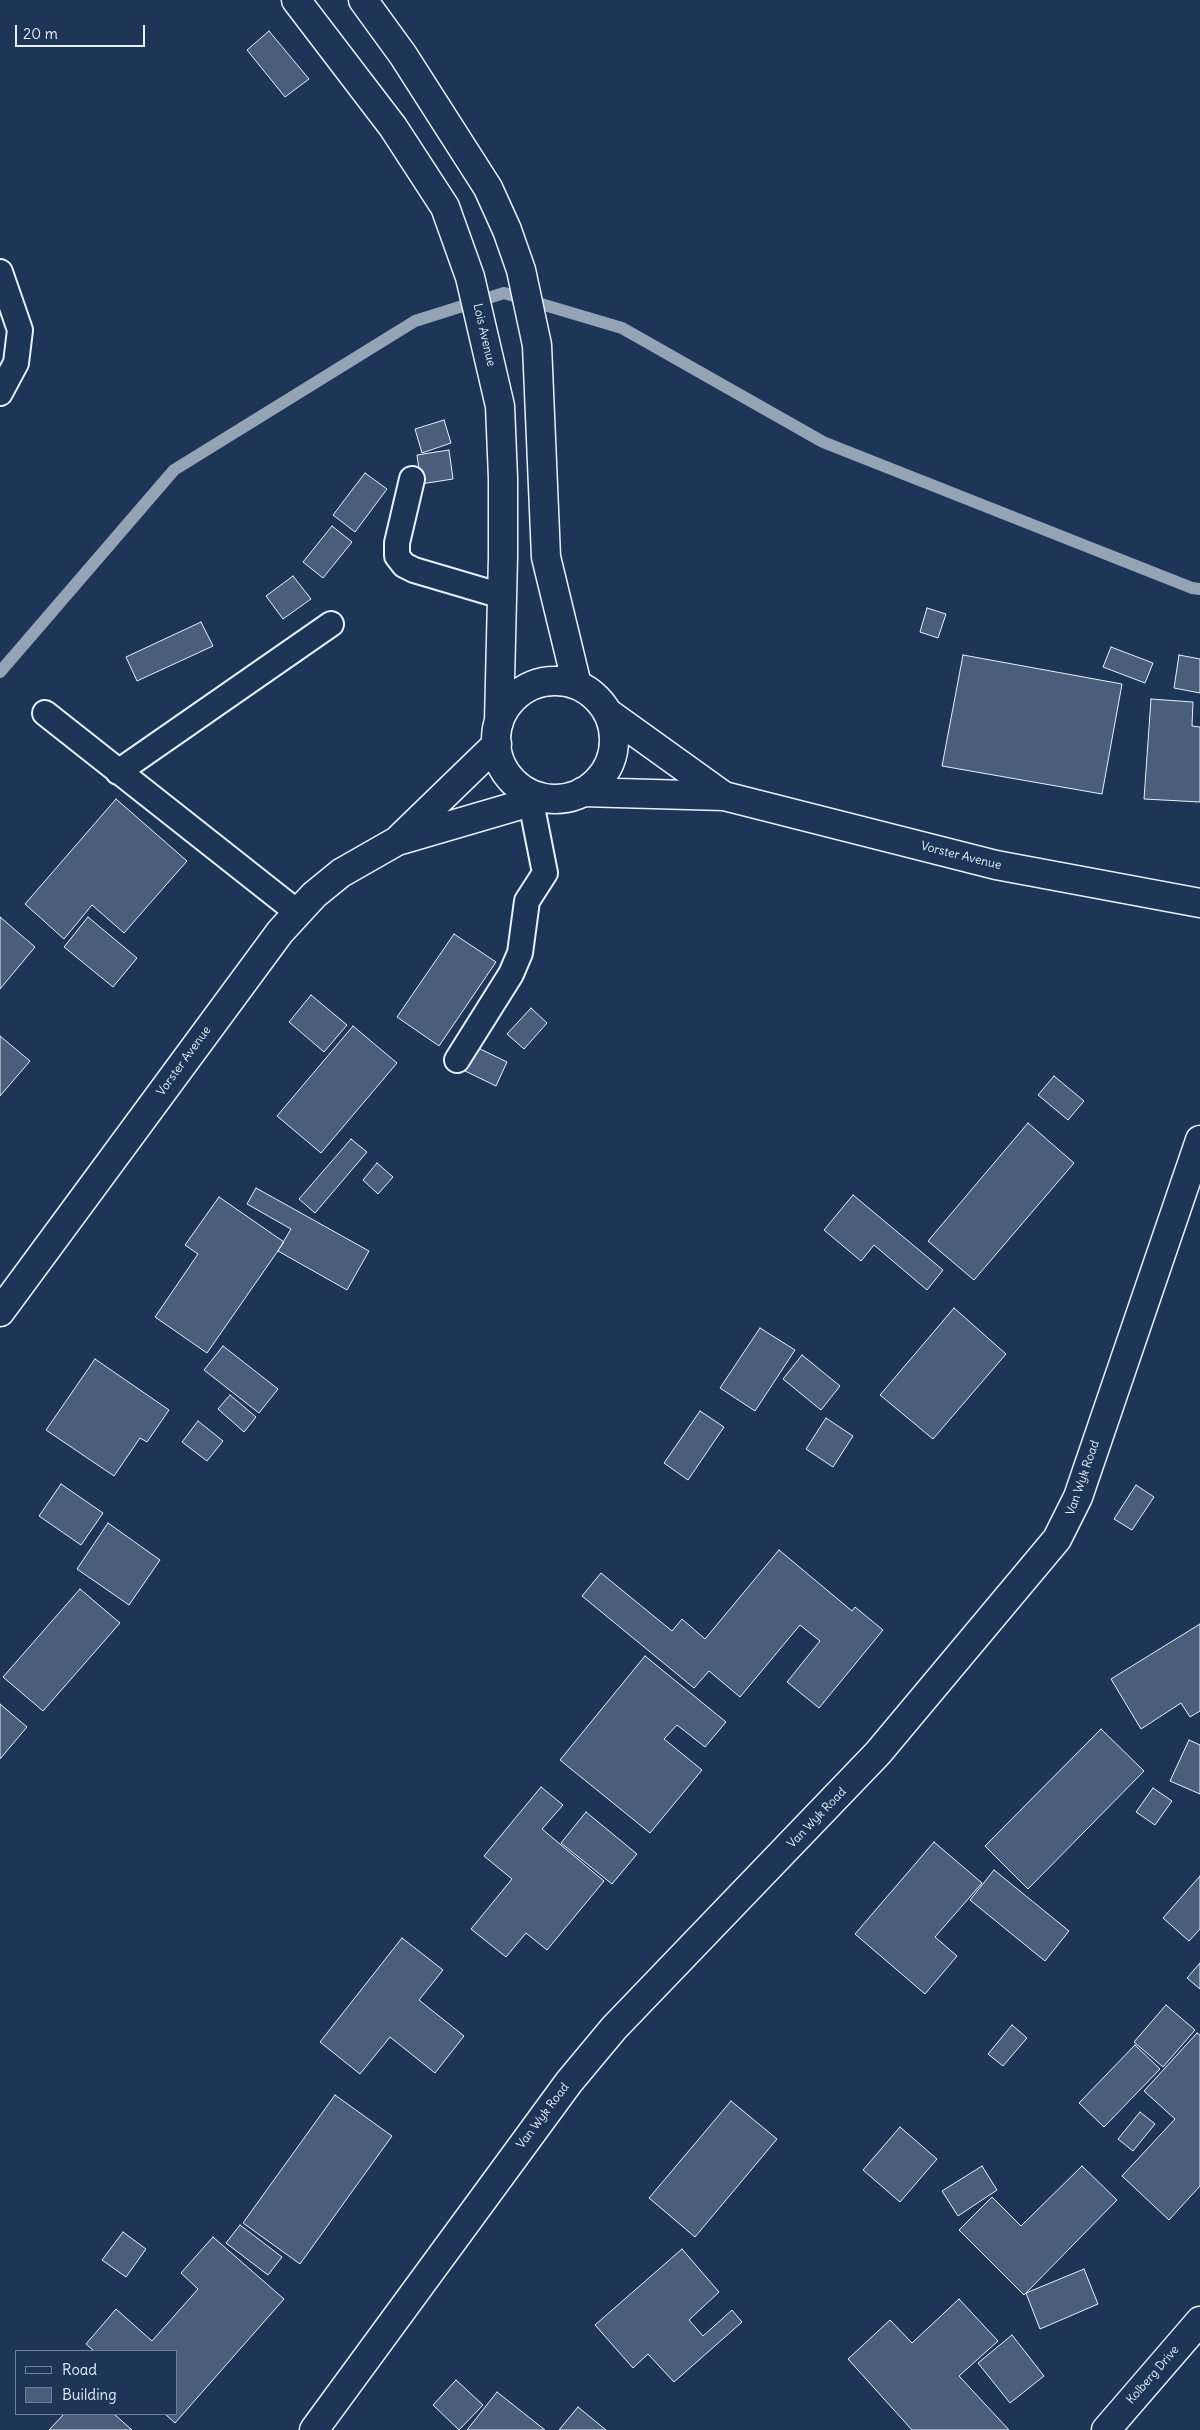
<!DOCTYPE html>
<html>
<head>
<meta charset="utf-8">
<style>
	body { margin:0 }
	#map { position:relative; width:1200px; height:2430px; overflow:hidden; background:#1d3557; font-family:Delius,sans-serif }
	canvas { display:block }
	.legend { position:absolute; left:15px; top:2350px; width:162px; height:65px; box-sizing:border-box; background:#1d3557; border:1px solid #6e8097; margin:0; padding:6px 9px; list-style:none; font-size:15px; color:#e8f1f8 }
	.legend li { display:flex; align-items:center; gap:10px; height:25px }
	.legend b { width:25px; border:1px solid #6e8097 }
	.scale { position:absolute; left:15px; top:25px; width:130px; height:22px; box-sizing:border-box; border:2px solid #e8f1f8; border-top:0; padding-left:6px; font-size:15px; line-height:18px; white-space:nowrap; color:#e8f1f8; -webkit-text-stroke:4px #1d3557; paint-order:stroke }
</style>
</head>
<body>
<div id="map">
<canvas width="1200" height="2430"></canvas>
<ul class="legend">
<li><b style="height:6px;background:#1d3557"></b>Road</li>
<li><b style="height:14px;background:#495e7a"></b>Building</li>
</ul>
<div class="scale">20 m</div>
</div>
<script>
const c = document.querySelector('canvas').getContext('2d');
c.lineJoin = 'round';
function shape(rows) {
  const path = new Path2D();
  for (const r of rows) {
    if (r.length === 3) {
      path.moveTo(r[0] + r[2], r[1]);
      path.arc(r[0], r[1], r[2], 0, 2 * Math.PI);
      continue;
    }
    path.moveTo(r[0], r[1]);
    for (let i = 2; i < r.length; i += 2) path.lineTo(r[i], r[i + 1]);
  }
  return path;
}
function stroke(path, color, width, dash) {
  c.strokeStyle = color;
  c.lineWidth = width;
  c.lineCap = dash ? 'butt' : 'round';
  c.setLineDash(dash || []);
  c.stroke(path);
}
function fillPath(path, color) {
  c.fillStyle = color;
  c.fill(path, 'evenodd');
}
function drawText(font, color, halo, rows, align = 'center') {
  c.font = font + ' Delius,sans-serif';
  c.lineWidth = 5;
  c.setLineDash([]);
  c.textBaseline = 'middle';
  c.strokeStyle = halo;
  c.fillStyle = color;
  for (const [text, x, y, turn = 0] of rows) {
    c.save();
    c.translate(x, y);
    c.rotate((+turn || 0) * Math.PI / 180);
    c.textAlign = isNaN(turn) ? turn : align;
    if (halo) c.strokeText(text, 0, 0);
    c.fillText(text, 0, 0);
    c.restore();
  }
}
const stream = shape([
	[0,672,174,470,415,321,504,293,622,328,823,442,1192,588,1200,589]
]);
const building = shape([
	[269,31,309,79,285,97,247,50,269,31],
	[444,420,451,443,422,453,415,429,444,420],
	[449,450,453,479,421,484,417,455,449,450],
	[365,473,387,489,355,532,333,515,365,473],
	[332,526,352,542,323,578,303,562,332,526],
	[293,576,311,599,283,619,266,596,293,576],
	[927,608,946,614,938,638,920,632,927,608],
	[201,622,213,646,137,681,126,657,201,622],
	[1111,647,1153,663,1145,683,1103,667,1111,647],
	[963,655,1122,684,1102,794,942,766,963,655],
	[1179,655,1200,659,1200,693,1174,688,1179,655],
	[1151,699,1193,702,1192,726,1200,727,1200,802,1144,799,1151,699],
	[116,799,187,861,124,933,92,905,64,939,25,904,116,799],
	[0,917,35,947,0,989,0,917],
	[88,917,137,958,113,987,64,947,88,917],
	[454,934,496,962,439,1046,397,1017,454,934],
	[311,995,347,1025,324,1052,289,1022,311,995],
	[531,1008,547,1023,524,1049,507,1034,531,1008],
	[353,1026,397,1063,321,1153,277,1116,353,1026],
	[0,1036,30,1061,0,1096,0,1036],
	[476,1047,507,1062,496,1086,465,1071,476,1047],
	[1054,1076,1084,1101,1068,1120,1038,1095,1054,1076],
	[1028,1123,1074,1163,974,1280,928,1241,1028,1123],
	[351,1139,367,1152,315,1213,299,1199,351,1139],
	[377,1163,393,1177,378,1194,363,1180,377,1163],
	[256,1188,369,1251,347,1290,278,1251,291,1229,247,1204,256,1188],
	[853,1195,943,1270,927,1290,874,1245,861,1261,824,1230,853,1195],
	[219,1197,284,1242,207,1353,155,1317,198,1254,185,1245,219,1197],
	[954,1308,1006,1354,933,1439,880,1395,954,1308],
	[760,1328,795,1350,755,1411,720,1388,760,1328],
	[223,1346,278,1389,259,1413,204,1370,223,1346],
	[802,1355,840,1386,821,1410,783,1379,802,1355],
	[95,1359,169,1410,147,1442,140,1438,114,1476,46,1430,95,1359],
	[230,1395,256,1417,244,1432,218,1409,230,1395],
	[700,1411,724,1427,688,1480,664,1463,700,1411],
	[826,1418,853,1436,833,1467,806,1449,826,1418],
	[198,1421,223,1441,207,1461,182,1442,198,1421],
	[61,1484,103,1513,81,1545,39,1516,61,1484],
	[1136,1485,1154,1497,1132,1530,1114,1519,1136,1485],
	[108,1523,160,1560,129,1605,77,1569,108,1523],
	[779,1550,852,1611,855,1607,883,1630,819,1708,787,1682,820,1641,800,1625,740,1697,709,1671,694,1688,582,1596,601,1573,672,1631,682,1619,705,1639,779,1550],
	[80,1589,120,1623,43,1711,3,1677,80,1589],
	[1200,1624,1200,1711,1190,1717,1181,1703,1141,1729,1111,1679,1200,1624],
	[645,1656,726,1722,705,1747,677,1725,664,1739,702,1770,650,1833,560,1760,645,1656],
	[0,1704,27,1727,0,1759,0,1704],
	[1101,1729,1144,1771,1028,1889,985,1846,1101,1729],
	[1189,1740,1200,1745,1200,1794,1170,1781,1189,1740],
	[541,1787,563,1805,542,1829,604,1881,547,1950,526,1933,506,1957,471,1929,512,1879,484,1856,541,1787],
	[1153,1788,1172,1801,1155,1825,1136,1812,1153,1788],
	[586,1812,637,1854,612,1884,561,1843,586,1812],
	[934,1842,982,1883,935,1937,957,1956,925,1994,855,1934,934,1842],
	[994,1870,1069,1931,1045,1961,970,1900,994,1870],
	[1200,1876,1200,1929,1189,1941,1163,1918,1200,1876],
	[402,1938,443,1970,419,2000,464,2036,435,2073,390,2037,360,2074,320,2042,402,1938],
	[1200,1963,1200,1989,1187,1978,1200,1963],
	[1166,2005,1195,2030,1163,2067,1134,2042,1166,2005],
	[1012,2025,1027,2038,1003,2066,988,2054,1012,2025],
	[1197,2033,1200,2035,1200,2186,1169,2220,1122,2176,1175,2119,1144,2091,1197,2033],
	[1135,2045,1160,2069,1104,2127,1079,2103,1135,2045],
	[335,2095,392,2136,300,2264,243,2223,335,2095],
	[731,2101,777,2139,695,2237,649,2198,731,2101],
	[1140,2112,1155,2124,1133,2151,1118,2139,1140,2112],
	[900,2127,937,2159,900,2202,863,2170,900,2127],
	[982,2166,997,2190,958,2216,942,2191,982,2166],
	[1082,2166,1117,2200,1024,2295,959,2230,992,2197,1021,2226,1082,2166],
	[240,2225,282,2257,268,2275,226,2243,240,2225],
	[123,2232,146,2249,126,2277,102,2260,123,2232],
	[213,2237,284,2299,175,2423,165,2414,176,2414,176,2351,94,2351,86,2344,116,2309,152,2341,198,2289,181,2273,213,2237],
	[682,2249,719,2292,689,2320,703,2336,732,2310,742,2322,674,2382,648,2354,633,2368,595,2325,682,2249],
	[1084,2269,1098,2304,1040,2329,1026,2293,1084,2269],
	[959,2299,998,2341,959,2376,1009,2430,912,2430,848,2359,890,2320,912,2343,959,2299],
	[1012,2335,1044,2376,1010,2403,978,2363,1012,2335],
	[456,2380,483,2405,459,2430,433,2405,456,2380],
	[497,2392,545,2430,467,2430,497,2392],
	[578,2407,606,2430,559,2430,578,2407],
	[64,2414,114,2414,132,2430,49,2430,64,2414]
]);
const lane = shape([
	[0,272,20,330,16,363,0,393],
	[412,479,397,543,397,556,404,565,414,570,502,596],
	[45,713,297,912],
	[118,772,331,624],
	[457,1060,511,974,520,953,527,901,545,873,531,802]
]);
const street = shape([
	[314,2430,569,2082,614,2028,878,1753,1057,1539,1078,1497,1200,1140],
	[1106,2430,1200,2321]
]);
const secondary = shape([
	[296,0,393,127,445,207,470,277,500,406,503,478,503,557,499,722],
	[363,0,403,55,488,188,507,230,521,270,537,345,546,557,577,685],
	[555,740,59],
	[607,712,724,796],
	[582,792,724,796,996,865,1200,903],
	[400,838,497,744],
	[0,1312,280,932,314,895,341,873,397,841,544,798]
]);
const streetNames = [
	["Lois Avenue",484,335,77],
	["Vorster Avenue",961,856,14],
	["Vorster Avenue",184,1061,-54],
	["Van Wyk Road",1083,1478,-71],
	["Van Wyk Road",817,1818,-46],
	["Van Wyk Road",543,2116,-53],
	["Kolberg Drive",1153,2375,-49]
];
stroke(stream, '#95a4b5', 12);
fillPath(building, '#495e7a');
stroke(building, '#e8f1f8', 1);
stroke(lane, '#e8f1f8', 28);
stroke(street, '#e8f1f8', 31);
stroke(secondary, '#e8f1f8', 31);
stroke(lane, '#1d3557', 24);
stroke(street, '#1d3557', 28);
stroke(secondary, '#1d3557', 28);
drawText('12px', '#e8f1f8', '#1d3557', streetNames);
</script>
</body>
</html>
